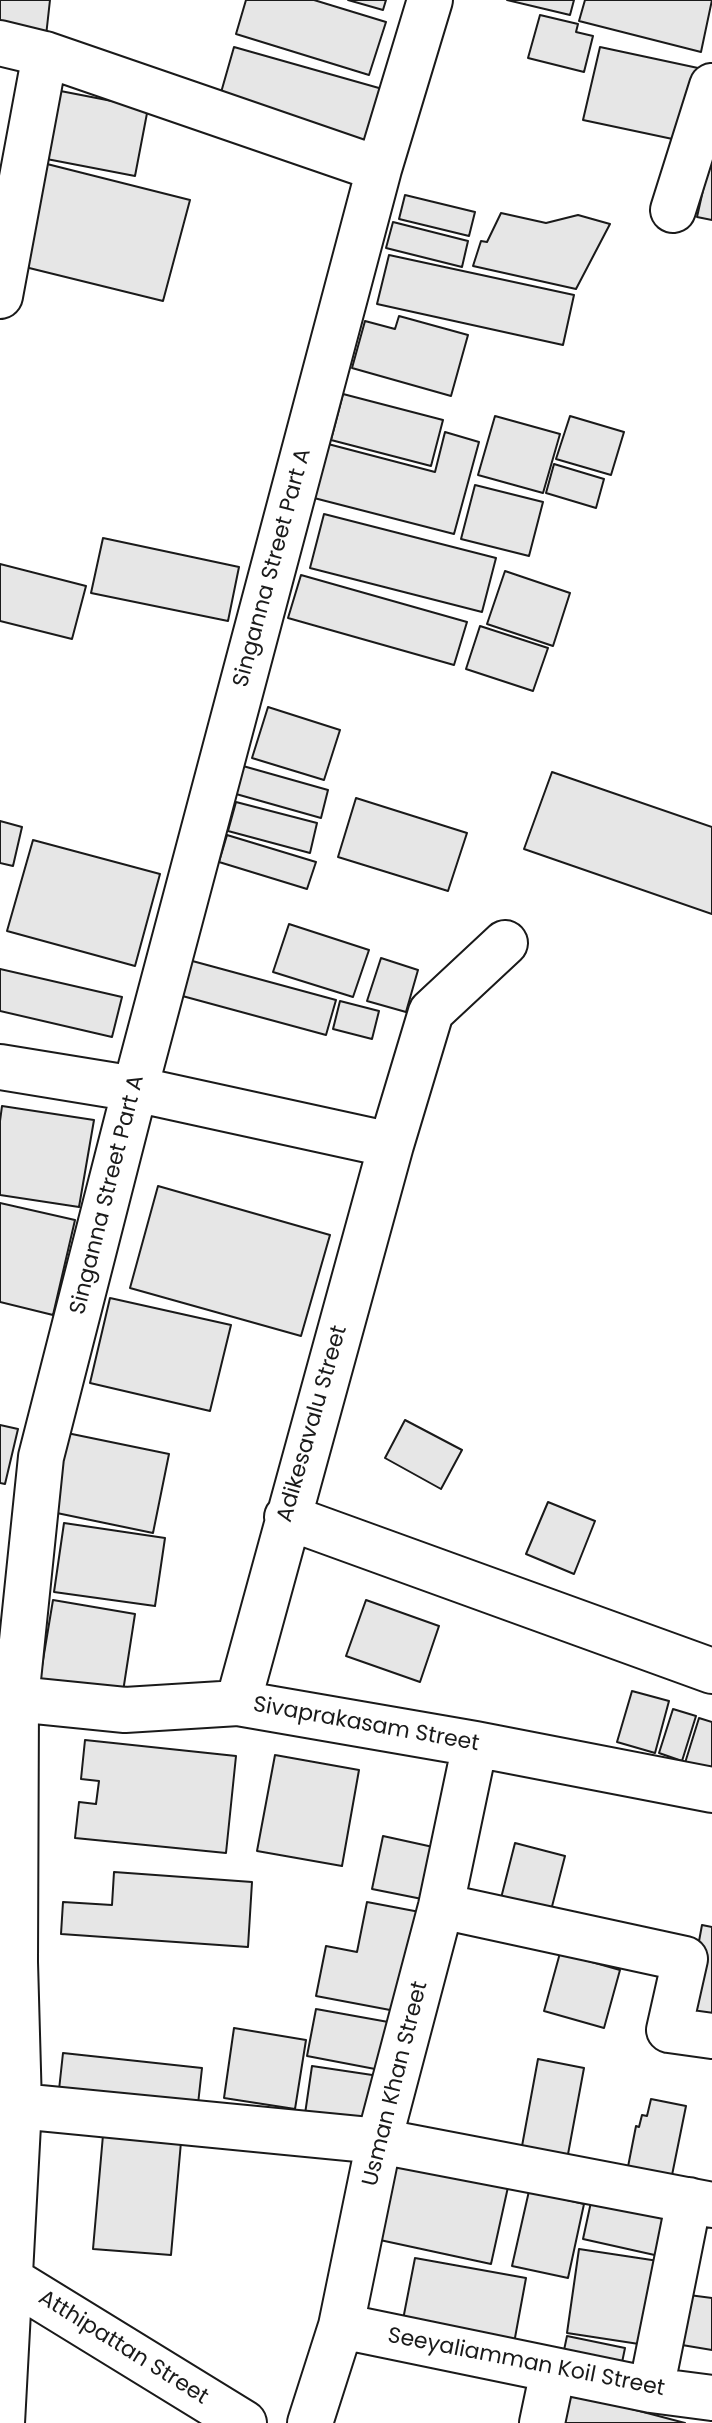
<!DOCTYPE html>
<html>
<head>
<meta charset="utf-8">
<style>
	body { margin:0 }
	canvas { display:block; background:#fff }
</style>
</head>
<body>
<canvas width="712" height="2423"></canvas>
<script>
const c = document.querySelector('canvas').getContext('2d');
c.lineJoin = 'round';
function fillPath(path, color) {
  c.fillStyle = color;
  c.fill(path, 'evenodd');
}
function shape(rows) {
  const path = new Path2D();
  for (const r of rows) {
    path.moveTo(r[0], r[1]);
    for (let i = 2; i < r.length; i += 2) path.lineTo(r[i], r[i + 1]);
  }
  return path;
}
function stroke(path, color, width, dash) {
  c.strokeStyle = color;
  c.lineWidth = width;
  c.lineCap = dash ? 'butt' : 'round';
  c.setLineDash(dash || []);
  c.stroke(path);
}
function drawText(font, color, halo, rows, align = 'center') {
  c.font = font + ' Poppins,sans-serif';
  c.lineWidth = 6;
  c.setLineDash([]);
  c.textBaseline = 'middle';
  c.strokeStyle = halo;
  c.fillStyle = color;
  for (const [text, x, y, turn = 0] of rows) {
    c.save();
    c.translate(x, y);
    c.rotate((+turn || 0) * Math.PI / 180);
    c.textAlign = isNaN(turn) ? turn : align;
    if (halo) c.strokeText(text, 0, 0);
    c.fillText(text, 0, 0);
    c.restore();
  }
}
const building = shape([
	[0,0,50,0,46,36,0,31,0,0],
	[246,0,314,0,386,22,369,75,236,34,246,0],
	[348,0,386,0,383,10,348,0],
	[507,0,574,0,570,15,507,0],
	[585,0,712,0,701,52,579,21,585,0],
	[540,15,578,24,576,32,593,36,584,72,528,58,540,15],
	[234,47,386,90,370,146,218,103,234,47],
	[600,47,698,68,682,141,583,120,600,47],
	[45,88,148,108,135,176,31,156,45,88],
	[710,159,712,160,712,220,697,217,710,159],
	[47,164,190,200,163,301,21,266,47,164],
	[405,195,475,212,469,236,399,219,405,195],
	[501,213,546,223,578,215,610,224,576,289,473,266,481,241,487,242,501,213],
	[393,222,468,241,462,267,386,248,393,222],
	[389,255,574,295,563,345,377,304,389,255],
	[399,316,468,335,451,396,352,368,365,321,395,329,399,316],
	[343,394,443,420,431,466,331,440,343,394],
	[495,416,560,434,543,493,478,475,495,416],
	[570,416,624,432,611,475,556,459,570,416],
	[445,432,479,442,454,534,314,498,328,444,435,472,445,432],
	[554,464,604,479,596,508,546,493,554,464],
	[475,485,543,502,529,556,461,539,475,485],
	[324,514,496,558,482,612,310,568,324,514],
	[103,538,239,567,228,621,91,593,103,538],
	[0,564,86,586,72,639,0,621,0,564],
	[505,571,570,593,553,646,487,624,505,571],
	[301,575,467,622,454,665,288,618,301,575],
	[480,626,548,648,533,691,466,669,480,626],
	[268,707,340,730,324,780,252,758,268,707],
	[243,766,328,790,321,818,236,794,243,766],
	[552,772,712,827,712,914,524,849,552,772],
	[356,798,467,833,448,891,338,857,356,798],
	[236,802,317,823,310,853,228,831,236,802],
	[0,821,22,827,13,866,0,863,0,821],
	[227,835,316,862,307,889,219,862,227,835],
	[33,840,160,874,135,966,7,931,33,840],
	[289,924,369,950,353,997,273,972,289,924],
	[381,958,418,970,406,1012,367,1001,381,958],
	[185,959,336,1000,326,1035,175,994,185,959],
	[0,969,122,997,112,1037,0,1011,0,969],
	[340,1001,379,1011,372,1039,333,1029,340,1001],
	[2,1106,94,1120,79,1207,0,1195,0,1121,2,1106],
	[158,1186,330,1235,301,1336,130,1288,158,1186],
	[0,1203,75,1220,53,1315,0,1302,0,1203],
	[110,1298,231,1325,210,1411,90,1383,110,1298],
	[405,1420,462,1450,441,1489,385,1458,405,1420],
	[0,1425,18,1429,5,1484,0,1483,0,1425],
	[67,1433,169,1454,153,1533,52,1512,67,1433],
	[548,1502,595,1521,574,1574,526,1554,548,1502],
	[64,1523,165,1538,155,1606,54,1592,64,1523],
	[53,1600,135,1614,122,1698,39,1684,53,1600],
	[366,1600,439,1626,420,1682,346,1656,366,1600],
	[632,1691,669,1701,655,1753,617,1742,632,1691],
	[673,1709,696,1716,682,1761,659,1753,673,1709],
	[699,1718,712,1722,712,1771,685,1763,699,1718],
	[85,1740,236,1756,226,1853,75,1838,79,1802,96,1804,99,1781,81,1779,85,1740],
	[275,1755,359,1770,342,1866,257,1851,275,1755],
	[383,1836,433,1847,422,1899,372,1889,383,1836],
	[515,1843,565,1856,548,1922,498,1910,515,1843],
	[114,1872,252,1882,248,1947,61,1934,63,1902,112,1905,114,1872],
	[367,1902,425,1913,406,2013,316,1996,326,1946,357,1952,367,1902],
	[702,1925,712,1927,712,2027,684,2022,702,1925],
	[560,1953,620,1970,604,2028,544,2011,560,1953],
	[316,2009,405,2025,396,2073,307,2056,316,2009],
	[234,2028,306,2040,295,2109,224,2098,234,2028],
	[63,2053,202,2068,197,2113,58,2099,63,2053],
	[538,2059,584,2068,566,2165,520,2157,538,2059],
	[312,2066,379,2076,373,2123,305,2114,312,2066],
	[651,2099,686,2106,670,2185,625,2182,636,2126,639,2127,642,2115,647,2116,651,2099],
	[103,2135,181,2142,171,2255,93,2249,103,2135],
	[386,2150,510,2178,491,2264,366,2237,386,2150],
	[529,2191,584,2204,568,2278,512,2266,529,2191],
	[591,2202,676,2221,668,2258,583,2239,591,2202],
	[579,2249,665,2262,652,2346,567,2333,579,2249],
	[415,2258,526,2278,512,2354,400,2335,415,2258],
	[689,2295,712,2298,712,2350,682,2345,689,2295],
	[567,2336,625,2348,618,2382,560,2369,567,2336],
	[567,2392,685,2423,559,2423,567,2392]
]);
const minor = shape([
	[0,43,45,54,379,169],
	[673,210,712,86],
	[0,296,45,54],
	[0,1067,135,1089,391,1145,431,1012,505,943],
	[287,1517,712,1671],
	[16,1699,125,1710,238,1703,475,1744,712,1790],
	[238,1703,391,1145],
	[441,1906,685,1959,669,2030,712,2036],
	[19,2106,379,2141,712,2205],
	[0,2278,8,2278,244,2423],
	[341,2326,651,2390,712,2398],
	[651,2390,689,2200],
	[2,2423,19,2106,15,1962,16,1699,41,1457,135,1089,379,169,430,0],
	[310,2423,341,2326,379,2141,441,1906,475,1744],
	[542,2423,553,2371]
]);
const streetNames = [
	["Singanna Street Part A",273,568,-75],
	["Singanna Street Part A",108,1195,-76],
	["Adikesavalu Street",313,1424,-74],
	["Sivaprakasam Street",366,1725,10],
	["Usman Khan Street",396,2084,-76],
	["Atthipattan Street",123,2348,32],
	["Seeyaliamman Koil Street",526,2363,11]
];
fillPath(building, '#e6e6e6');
stroke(building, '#1a1a1a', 2);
stroke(minor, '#1a1a1a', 48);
stroke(minor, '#fff', 44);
drawText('22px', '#1a1a1a', '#fff', streetNames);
</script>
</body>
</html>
